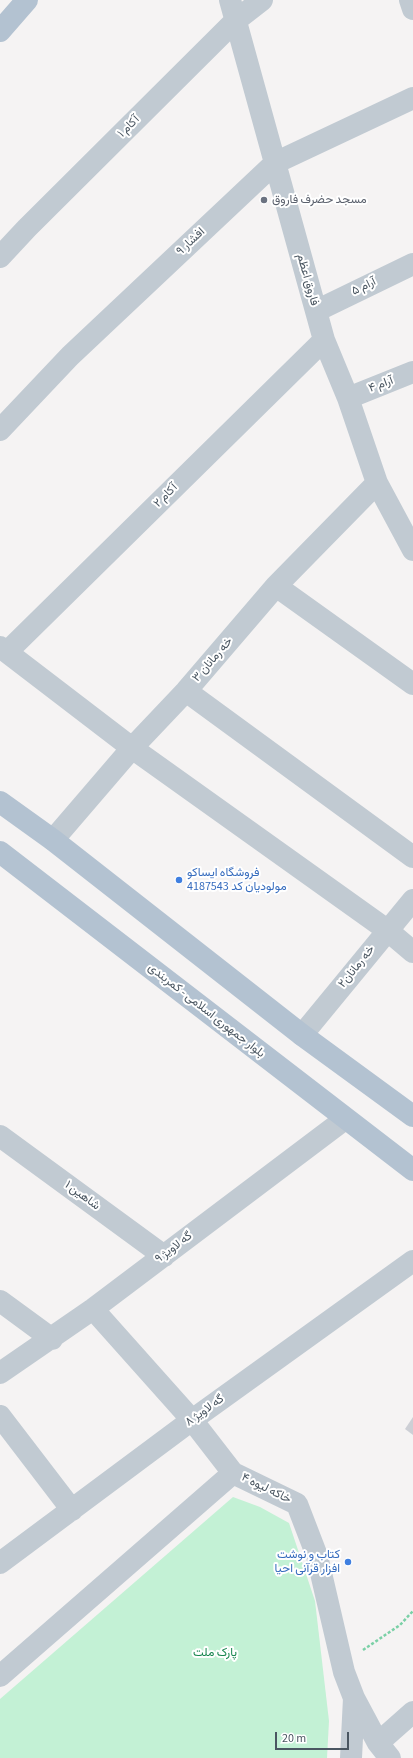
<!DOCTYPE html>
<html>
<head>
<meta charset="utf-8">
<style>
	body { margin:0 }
	#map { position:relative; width:413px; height:1758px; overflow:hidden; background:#f5f3f3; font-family:"Source Sans 3",sans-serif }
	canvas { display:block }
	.scale { position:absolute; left:275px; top:1732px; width:74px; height:18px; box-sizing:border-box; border:2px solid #4a5661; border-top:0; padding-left:5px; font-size:12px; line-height:14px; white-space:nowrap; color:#4a5661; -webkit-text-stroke:3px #fff; paint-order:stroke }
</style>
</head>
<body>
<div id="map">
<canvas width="413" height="1758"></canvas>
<div class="scale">20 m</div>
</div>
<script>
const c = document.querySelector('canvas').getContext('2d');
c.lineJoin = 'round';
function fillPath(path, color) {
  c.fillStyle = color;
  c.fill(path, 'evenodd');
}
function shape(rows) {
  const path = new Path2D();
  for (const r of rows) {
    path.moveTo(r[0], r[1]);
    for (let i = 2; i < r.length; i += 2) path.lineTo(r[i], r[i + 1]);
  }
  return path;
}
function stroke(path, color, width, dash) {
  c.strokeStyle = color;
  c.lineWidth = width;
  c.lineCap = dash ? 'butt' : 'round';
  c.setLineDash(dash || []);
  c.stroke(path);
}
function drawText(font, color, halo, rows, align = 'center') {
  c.font = font + ' "Source Sans 3",Vazirmatn,sans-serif';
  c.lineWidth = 4;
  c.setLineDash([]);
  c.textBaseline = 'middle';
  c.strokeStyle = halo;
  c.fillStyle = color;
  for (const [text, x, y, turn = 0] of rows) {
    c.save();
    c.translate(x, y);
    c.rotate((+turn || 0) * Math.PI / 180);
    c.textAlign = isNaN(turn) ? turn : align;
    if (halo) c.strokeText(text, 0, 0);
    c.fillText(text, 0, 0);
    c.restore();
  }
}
const green = shape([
	[233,1497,260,1507,289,1523,315,1601,329,1721,327,1758,0,1758,0,1699]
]);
const building = shape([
	[413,1417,413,1435,405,1429]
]);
const path = shape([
	[363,1650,400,1625,413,1611]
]);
const minor = shape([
	[230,0,324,340,348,398,377,483,413,550],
	[410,0,413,9],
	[0,257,27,228,235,21,262,0],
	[316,311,413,264],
	[348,398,413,372],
	[0,430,70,356,275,163,413,98],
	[276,586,413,684],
	[0,647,132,748,387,930,413,952],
	[7,652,324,340],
	[186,691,413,857],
	[53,840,132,748,186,691,276,586,377,483],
	[302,1035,413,900],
	[0,1136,164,1256],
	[0,1301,52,1339],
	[93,1309,192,1420,233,1473],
	[0,1373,93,1309,345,1119],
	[0,1416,72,1510],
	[0,1563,192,1420,413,1261],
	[0,1676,233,1473,297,1504,317,1556,344,1672,354,1698,351,1758],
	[354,1698,378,1743,390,1758],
	[378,1743,413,1712]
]);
const major = shape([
	[0,31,27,0],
	[0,802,53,840,302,1035,413,1116],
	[0,852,413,1170]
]);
const markers = [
	[264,200,4,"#6b7280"],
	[179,880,4,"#3f7fe0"],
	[348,1562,4,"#3f7fe0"]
];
const streetNames = [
	["آکام ۱",129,127,-45],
	["افشار ۹",191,242,-43],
	["فاروق اعظم",307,280,74],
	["آرام ۵",364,287,-26],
	["آرام ۴",381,385,-21],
	["آکام ۲",166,496,-45],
	["خه رمانان ۳",213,660,-49],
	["خه رمانان۲",357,967,-51],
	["بلوار جمهوری اسلامی - کمربندی",206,1011,38],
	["شاهین ۱",82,1196,36],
	["گه لاویژ ۹",174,1248,-37],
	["گه لاویژ ۸",205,1411,-36],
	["خاکه لیوه ۴",266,1489,26]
];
const worshipNames = [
	["مسجد حضرف فاروق",272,200]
];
const shopNames = [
	["فروشگاە ایساکو",187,873],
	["مولودیان کد 4187543",187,887],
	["کتاب و نوشت",340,1555,"right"],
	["افزار قرآنی احیا",340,1569,"right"]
];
const parkNames = [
	["پارک ملت",215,1653]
];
fillPath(green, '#c3f1d5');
fillPath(building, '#cdcfd5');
stroke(path, '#7ad0a6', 2.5, [3, 2]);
stroke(minor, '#c1cad2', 22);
stroke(major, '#b3c2d1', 22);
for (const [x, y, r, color] of markers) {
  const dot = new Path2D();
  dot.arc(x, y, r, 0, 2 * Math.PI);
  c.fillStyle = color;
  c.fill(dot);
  stroke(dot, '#fff', 1.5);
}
drawText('12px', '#4a5661', '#fff', streetNames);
drawText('12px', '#5b616d', '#fff', worshipNames, 'left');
drawText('12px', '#366cbe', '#fff', shopNames, 'left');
drawText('12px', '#17864f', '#fff', parkNames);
</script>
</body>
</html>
